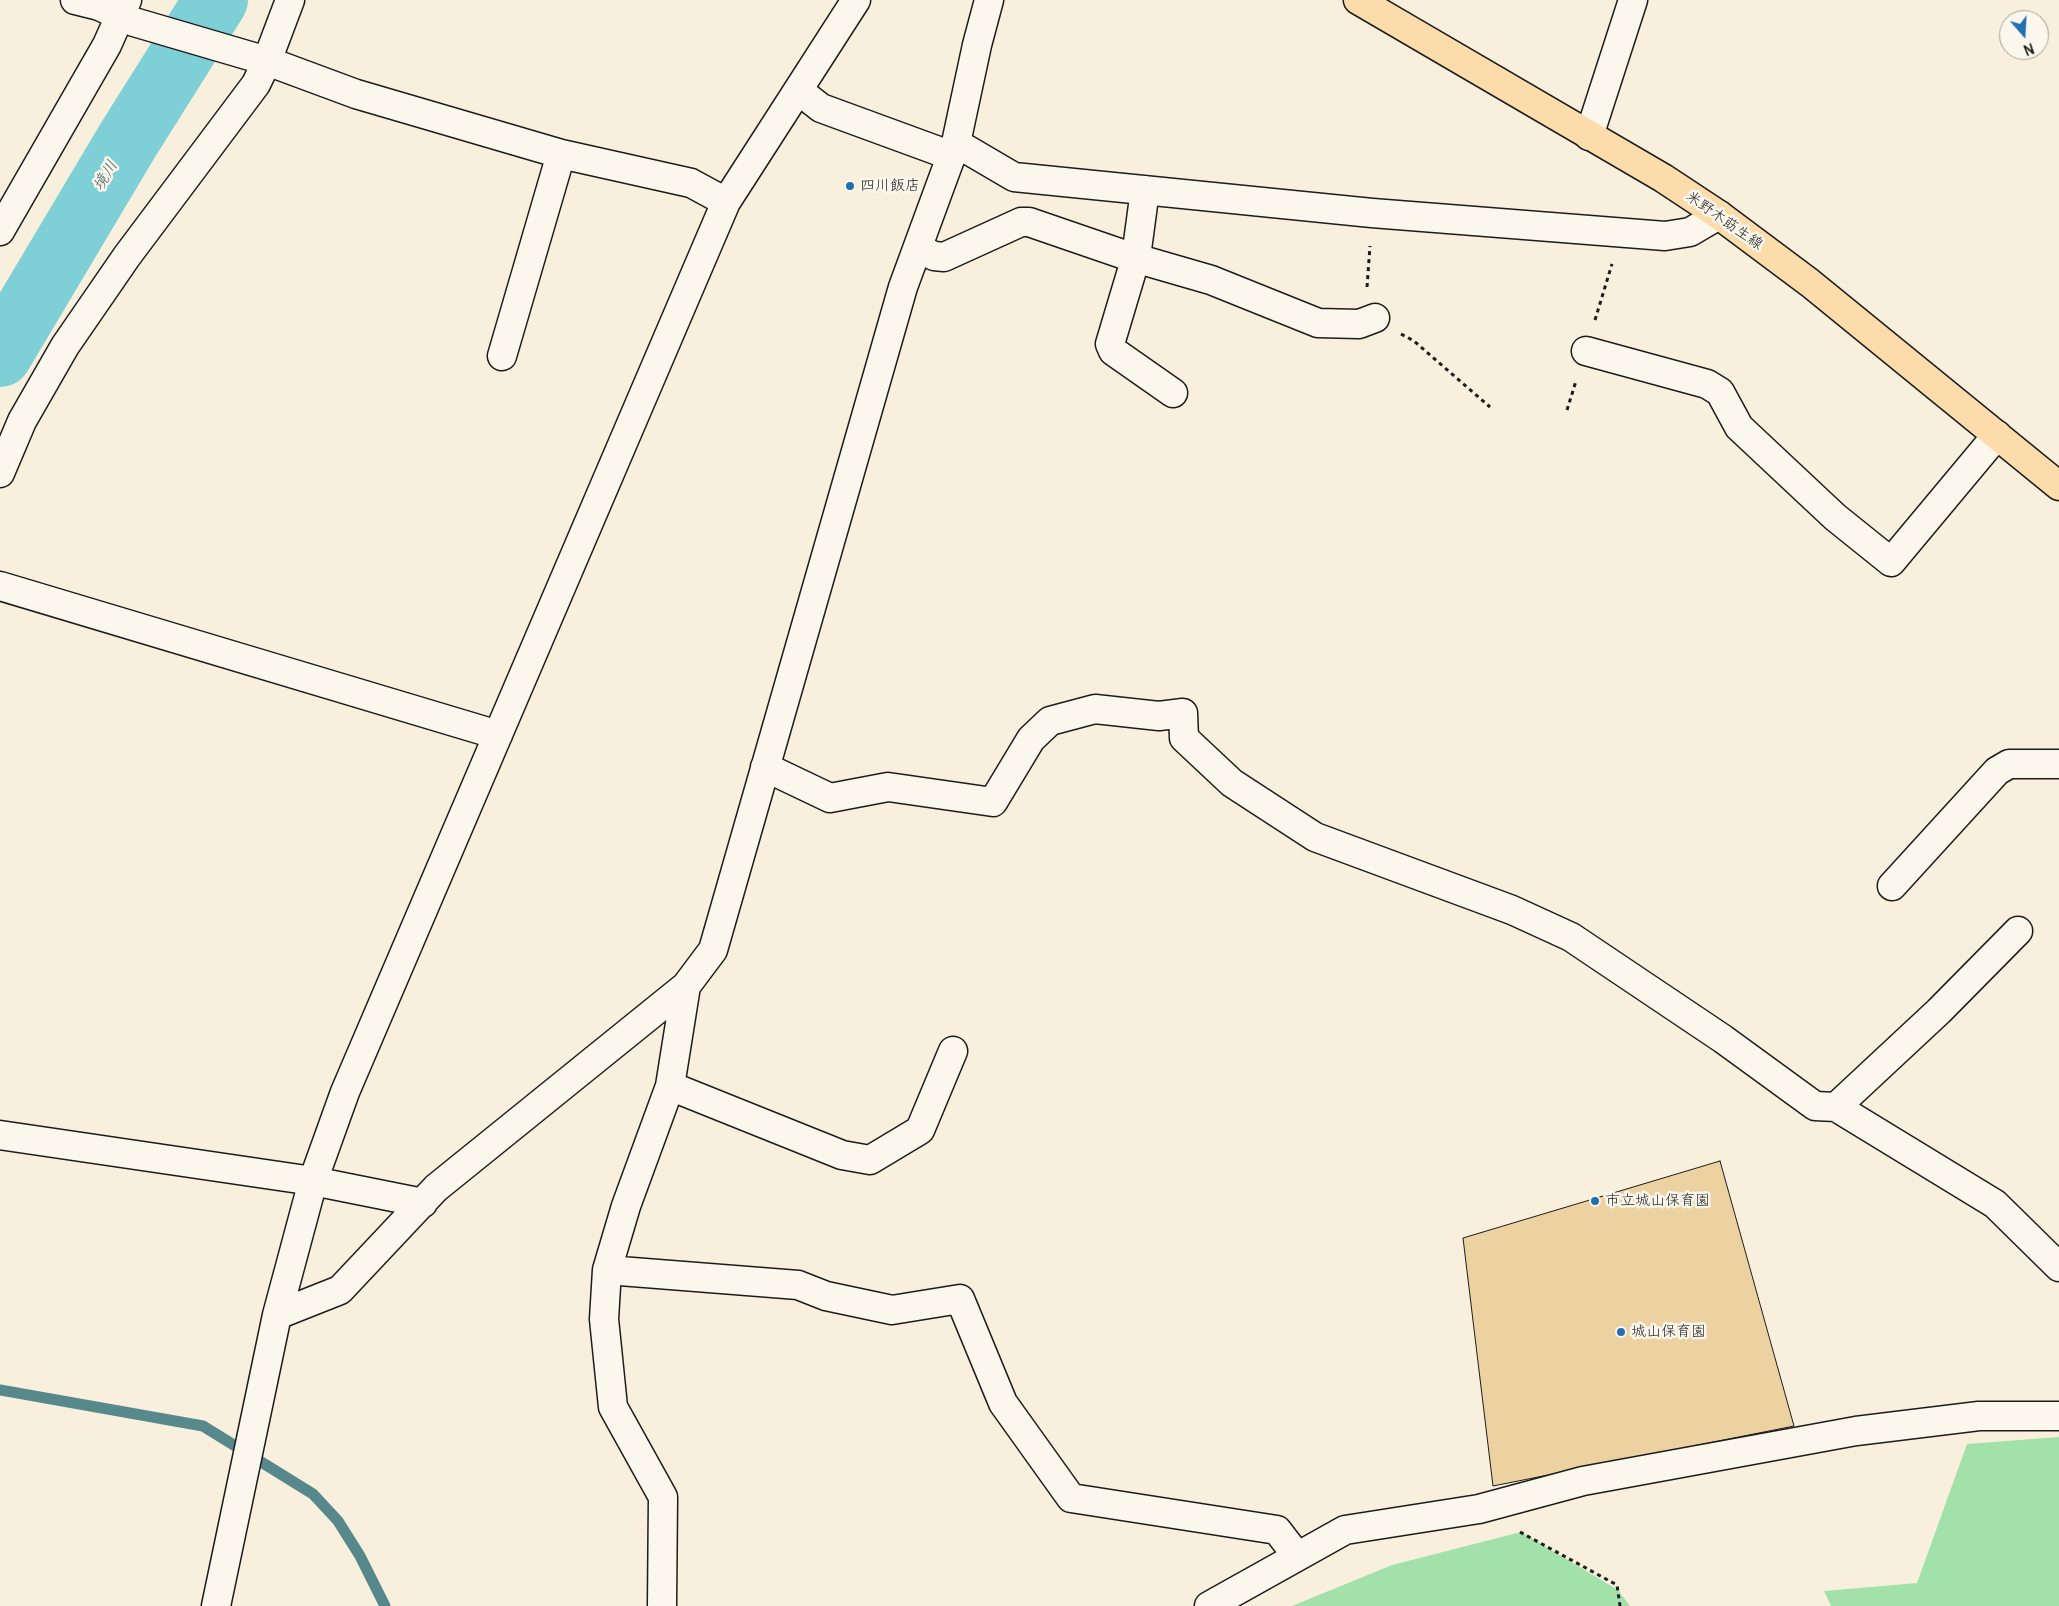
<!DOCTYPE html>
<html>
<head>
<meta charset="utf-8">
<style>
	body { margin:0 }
	#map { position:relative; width:2059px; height:1606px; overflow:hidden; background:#f8f0dd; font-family:Pangolin,sans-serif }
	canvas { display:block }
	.north { position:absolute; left:1999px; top:10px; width:50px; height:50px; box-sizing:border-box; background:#fbf7ec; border:1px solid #a29f99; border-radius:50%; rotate:161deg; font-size:14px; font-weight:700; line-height:20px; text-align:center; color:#1c1c1c }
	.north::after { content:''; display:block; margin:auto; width:18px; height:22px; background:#1f6fb2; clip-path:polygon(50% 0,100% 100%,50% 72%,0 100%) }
</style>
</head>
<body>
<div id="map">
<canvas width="2059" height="1606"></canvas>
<div class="north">N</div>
</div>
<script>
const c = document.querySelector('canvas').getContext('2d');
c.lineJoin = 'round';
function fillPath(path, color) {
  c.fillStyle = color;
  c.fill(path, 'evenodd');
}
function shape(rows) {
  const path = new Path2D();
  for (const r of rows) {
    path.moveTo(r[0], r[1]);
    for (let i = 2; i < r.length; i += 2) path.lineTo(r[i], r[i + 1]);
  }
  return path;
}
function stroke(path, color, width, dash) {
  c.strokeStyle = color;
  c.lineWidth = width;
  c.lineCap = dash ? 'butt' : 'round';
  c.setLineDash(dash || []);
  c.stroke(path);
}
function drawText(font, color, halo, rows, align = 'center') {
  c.font = font + ' Pangolin,"Klee One",sans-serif';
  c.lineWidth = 5;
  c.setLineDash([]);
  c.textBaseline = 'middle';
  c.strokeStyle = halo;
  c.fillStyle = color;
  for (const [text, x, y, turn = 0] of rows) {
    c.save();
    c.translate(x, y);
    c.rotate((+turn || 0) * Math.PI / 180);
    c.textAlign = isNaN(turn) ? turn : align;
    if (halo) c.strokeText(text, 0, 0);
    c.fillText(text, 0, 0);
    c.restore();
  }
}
const green = shape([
	[2059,1437,2059,1606,1831,1606,1824,1591,1917,1583,1967,1444],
	[1521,1532,1618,1590,1630,1606,1292,1606,1392,1565]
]);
const stream = shape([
	[0,1390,203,1426,313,1494,338,1521,360,1556,385,1606]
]);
const river = shape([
	[0,355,128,140,216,0]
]);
const building = shape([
	[1720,1161,1794,1426,1493,1486,1463,1238,1720,1161]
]);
const path = shape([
	[1367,287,1370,246],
	[1595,320,1612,264],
	[1401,334,1414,341,1490,407],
	[1567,410,1576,381],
	[1520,1532,1617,1585,1620,1606]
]);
const minor = shape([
	[75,0,99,6,134,22,267,61,356,94,561,154,691,183,726,202],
	[798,90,821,108,952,156],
	[1589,136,1633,0],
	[956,143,1014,177,1372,213,1665,236,1690,232,1719,215],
	[1145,190,1136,257,1110,344,1113,351,1173,393],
	[0,231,107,45,127,0],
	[918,248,934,256,944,257,1021,222,1029,222,1128,256,1211,280,1318,323,1359,324,1375,318],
	[1586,351,1707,384,1720,392,1739,427,1835,517,1891,562,1997,435],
	[502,356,561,154],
	[0,473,22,421,65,346,127,256,256,84,267,61,290,0],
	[0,586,498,735],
	[765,767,830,798,888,787,993,802,1031,739,1050,721,1095,709,1159,716,1183,713,1184,738,1232,783,1315,837,1512,910,1571,937,1723,1039,1815,1106,1836,1107,1995,1204,2059,1267],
	[1892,886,1997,771,2009,764,2059,764],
	[670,1086,842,1155,870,1160,920,1130,953,1051],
	[1836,1107,1939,1011,2018,931],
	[0,1135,313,1181,423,1203],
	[607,1270,798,1285,826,1296,892,1310,960,1299,1003,1403,1071,1498,1277,1530,1297,1556],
	[277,1315,340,1290,436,1188,686,986,713,950,903,287,956,143,977,45,989,0],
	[216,1606,277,1315,313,1181,345,1092,726,202,856,0],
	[662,1606,663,1497,613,1407,604,1319,607,1270,626,1206,670,1086,686,986],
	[1209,1606,1345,1530,1479,1509,1583,1481,1856,1431,1979,1416,2059,1416]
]);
const major = shape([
	[1358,0,1663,178,1719,215,1810,283,2059,486]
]);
const markers = [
	[850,186,5,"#1f6fb2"],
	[1595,1201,5,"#1f6fb2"],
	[1621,1332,5,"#1f6fb2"]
];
const poiNames = [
	["四川飯店",860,186],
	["市立城山保育園",1605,1201],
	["城山保育園",1631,1332]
];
const streetNames = [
	["米野木莇生線",1724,221,35]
];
const waterNames = [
	["境川",106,176,-59]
];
fillPath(green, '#a2e2aa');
stroke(stream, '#57888c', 11);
stroke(river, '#7fd0d6', 64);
fillPath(building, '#edd2a1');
stroke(building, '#1c1c1c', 1);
stroke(minor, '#1c1c1c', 31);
stroke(major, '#1c1c1c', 31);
stroke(path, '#1c1c1c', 3, [4, 4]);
stroke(minor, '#fbf7ec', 28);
stroke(major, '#fddcac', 28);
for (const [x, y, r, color] of markers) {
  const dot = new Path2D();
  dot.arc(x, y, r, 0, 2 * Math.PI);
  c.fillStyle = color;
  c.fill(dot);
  stroke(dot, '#fbf7ec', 2);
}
drawText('15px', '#1c1c1c', '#fbf7ec', poiNames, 'left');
drawText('15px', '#1c1c1c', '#fbf7ec', streetNames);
drawText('italic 16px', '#3f5b5d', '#fbf7ec', waterNames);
</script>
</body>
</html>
